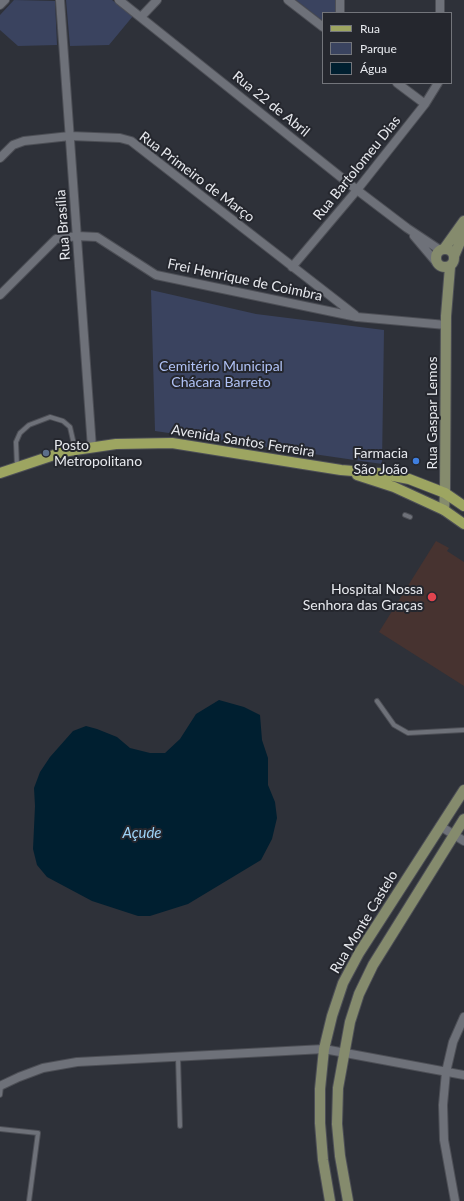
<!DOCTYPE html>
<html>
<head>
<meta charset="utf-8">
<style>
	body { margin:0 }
	#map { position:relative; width:464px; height:1201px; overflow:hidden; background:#2e3139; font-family:Lato,sans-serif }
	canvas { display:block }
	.legend { position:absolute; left:322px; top:12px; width:130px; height:72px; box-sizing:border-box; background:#25272e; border:1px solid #73757b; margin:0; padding:5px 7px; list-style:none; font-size:12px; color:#e7e9ee }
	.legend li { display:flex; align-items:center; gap:8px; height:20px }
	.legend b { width:20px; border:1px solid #73757b }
</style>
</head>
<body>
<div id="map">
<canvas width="464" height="1201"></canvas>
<ul class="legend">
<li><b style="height:5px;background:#9da561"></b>Rua</li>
<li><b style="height:11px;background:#3a435f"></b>Parque</li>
<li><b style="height:11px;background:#001f30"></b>Água</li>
</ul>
</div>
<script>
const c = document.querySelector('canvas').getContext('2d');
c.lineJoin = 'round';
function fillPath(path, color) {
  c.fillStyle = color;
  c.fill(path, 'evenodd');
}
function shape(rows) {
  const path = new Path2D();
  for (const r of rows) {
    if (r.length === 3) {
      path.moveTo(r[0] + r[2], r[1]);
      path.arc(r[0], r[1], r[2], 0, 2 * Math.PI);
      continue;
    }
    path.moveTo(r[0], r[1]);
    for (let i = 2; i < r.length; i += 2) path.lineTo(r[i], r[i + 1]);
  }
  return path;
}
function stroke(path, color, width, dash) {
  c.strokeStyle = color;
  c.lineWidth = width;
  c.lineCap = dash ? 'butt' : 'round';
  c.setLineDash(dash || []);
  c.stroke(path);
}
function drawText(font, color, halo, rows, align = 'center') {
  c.font = font + ' Lato,sans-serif';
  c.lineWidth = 4;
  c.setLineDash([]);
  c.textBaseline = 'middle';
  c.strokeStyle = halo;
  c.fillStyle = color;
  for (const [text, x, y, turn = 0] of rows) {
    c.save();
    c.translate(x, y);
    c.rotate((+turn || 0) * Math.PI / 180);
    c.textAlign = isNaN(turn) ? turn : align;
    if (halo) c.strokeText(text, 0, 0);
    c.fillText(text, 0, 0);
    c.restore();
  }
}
const medical = shape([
	[436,541,449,548,447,551,464,562,464,686,379,632]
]);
const green = shape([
	[14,0,55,1,57,45,18,46,0,30,0,15],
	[66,0,112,0,133,16,109,45,70,46],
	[296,0,336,0,336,13,323,13,323,21],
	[151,290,256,314,384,330,382,464,155,431]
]);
const water = shape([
	[219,700,244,707,260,715,262,740,268,758,268,785,275,802,277,818,272,839,261,860,188,904,150,916,138,916,92,901,47,877,37,865,33,849,35,806,34,788,40,772,50,757,73,731,86,726,97,729,117,737,130,748,150,753,165,753,180,739,196,714]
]);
const lane = shape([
	[17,467,16,442,20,433,29,425,50,417,63,421,70,427,75,449],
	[405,515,410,517],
	[377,701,394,725,408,733,464,730],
	[178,1057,180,1126],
	[0,1095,1,1086],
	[0,1129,38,1133,29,1201]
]);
const street = shape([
	[60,0,92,448],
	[119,0,357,190,407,228,440,250],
	[288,0,323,27],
	[340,0,340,13],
	[0,5,5,0],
	[440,13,440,0],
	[141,17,157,0],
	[397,83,425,104],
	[0,158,13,145,24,141,70,136,120,138,131,141,355,315],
	[414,236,436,262],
	[292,267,357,190,425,104,438,83],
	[0,295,56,239,77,236,97,237,156,275,357,317,446,325],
	[440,826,464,841],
	[0,1086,19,1077,43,1068,77,1062,324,1049,464,1075],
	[455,1201,444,1140,443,1105,446,1072,453,1042,464,1017]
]);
const secondary = shape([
	[445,258,9],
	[444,249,464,221],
	[454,256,464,233],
	[444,510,445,493,446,316,450,267],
	[330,1201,323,1160,320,1123,320,1089,324,1049,332,1016,343,983,359,953,464,790],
	[348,1201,340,1156,337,1124,338,1088,350,1022,359,994,373,965,464,819]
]);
const primary = shape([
	[0,473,63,452,75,450,116,444,172,443,341,470,378,473,409,479,445,493,464,506],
	[357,475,394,487,444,510,464,524]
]);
const markers = [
	[46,453,4,"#5c6f8a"],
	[416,461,4,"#3f7fe0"],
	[432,597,5,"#e0444e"]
];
const streetNames = [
	["Rua 22 de Abril",271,104,39],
	["Rua Bartolomeu Dias",357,168,-51],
	["Rua Primeiro de Março",197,177,37],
	["Rua Brasília",63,225,-94],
	["Frei Henrique de Coimbra",245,280,12],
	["Rua Gaspar Lemos",432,413,-90],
	["Avenida Santos Ferreira",243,441,9],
	["Rua Monte Castelo",364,922,-59]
];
const parkNames = [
	["Cemitério Municipal",221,366],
	["Chácara Barreto",221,382]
];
const poiNames = [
	["Posto",54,445,"left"],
	["Metropolitano",54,461,"left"],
	["Farmacia",408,453],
	["São João",408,469],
	["Hospital Nossa",423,589],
	["Senhora das Graças",423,605]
];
const waterNames = [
	["Açude",142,833]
];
fillPath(medical, '#473330');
fillPath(green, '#3a435f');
fillPath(water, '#001f30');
stroke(lane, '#4d4f56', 6);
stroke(street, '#4d4f56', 10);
stroke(secondary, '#4d4f56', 12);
stroke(primary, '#4d4f56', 12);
stroke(lane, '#6e7179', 4);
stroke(street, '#6e7179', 8);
stroke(secondary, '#858b6d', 10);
stroke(primary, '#9da561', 10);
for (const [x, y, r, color] of markers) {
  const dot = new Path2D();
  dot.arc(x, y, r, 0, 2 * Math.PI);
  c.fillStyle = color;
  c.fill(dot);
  stroke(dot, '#25272e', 1.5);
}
drawText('14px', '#e7e9ee', '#25272e', streetNames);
drawText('14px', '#b0c2f5', '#25272e', parkNames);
drawText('14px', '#e7e9ee', '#25272e', poiNames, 'right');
drawText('italic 15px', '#9dd3f6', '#25272e', waterNames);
</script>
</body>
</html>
